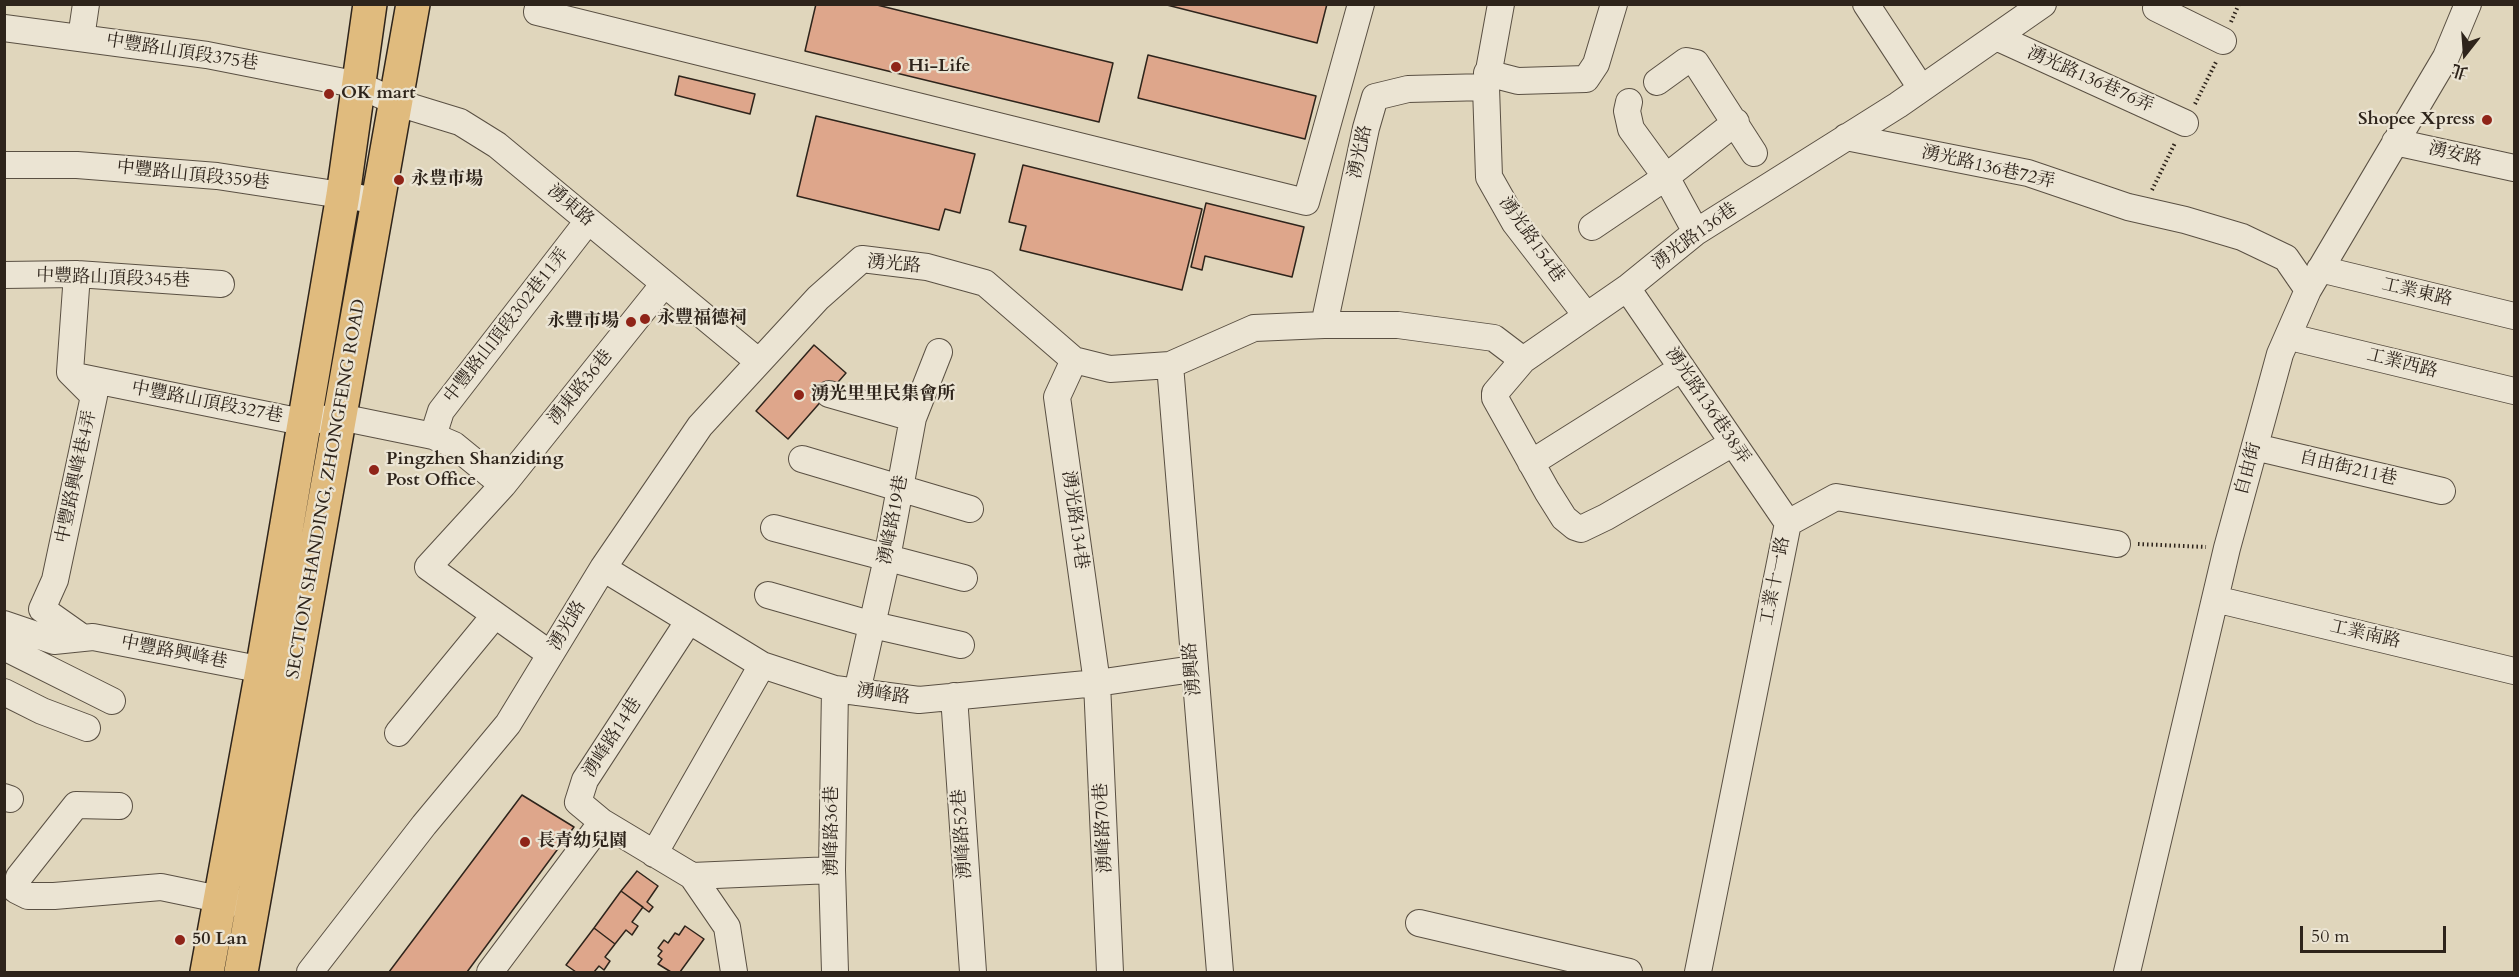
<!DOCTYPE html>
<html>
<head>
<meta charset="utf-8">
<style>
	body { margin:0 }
	#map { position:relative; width:2519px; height:977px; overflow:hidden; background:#e0d6bc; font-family:Cardo,"Noto Serif TC",serif }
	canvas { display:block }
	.frame { position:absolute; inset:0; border:6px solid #2e241b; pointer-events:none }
	.north { position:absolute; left:2435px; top:24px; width:60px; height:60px; -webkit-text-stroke:4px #ebe4d3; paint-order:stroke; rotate:197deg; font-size:16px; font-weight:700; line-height:24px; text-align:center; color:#2e241b }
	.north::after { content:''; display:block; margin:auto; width:21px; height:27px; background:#2e241b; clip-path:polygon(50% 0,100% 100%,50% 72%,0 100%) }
	.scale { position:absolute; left:2300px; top:926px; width:146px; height:27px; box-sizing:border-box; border:3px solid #2e241b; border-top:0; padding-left:8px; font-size:18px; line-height:21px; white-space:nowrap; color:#2e241b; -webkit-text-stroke:4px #ebe4d3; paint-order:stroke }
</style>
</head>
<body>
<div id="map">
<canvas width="2519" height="977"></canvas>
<div class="frame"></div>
<div class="north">北</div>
<div class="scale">50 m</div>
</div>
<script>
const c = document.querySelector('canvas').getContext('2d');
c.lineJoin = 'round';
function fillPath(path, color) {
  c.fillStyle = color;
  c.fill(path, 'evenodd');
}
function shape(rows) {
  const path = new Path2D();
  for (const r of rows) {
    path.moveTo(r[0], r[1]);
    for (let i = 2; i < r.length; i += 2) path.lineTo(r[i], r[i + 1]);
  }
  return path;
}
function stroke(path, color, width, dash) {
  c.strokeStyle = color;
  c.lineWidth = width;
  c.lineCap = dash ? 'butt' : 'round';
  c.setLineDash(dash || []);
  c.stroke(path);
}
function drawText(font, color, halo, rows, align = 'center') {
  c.font = font + ' Cardo,"Noto Serif TC",serif';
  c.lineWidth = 4.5;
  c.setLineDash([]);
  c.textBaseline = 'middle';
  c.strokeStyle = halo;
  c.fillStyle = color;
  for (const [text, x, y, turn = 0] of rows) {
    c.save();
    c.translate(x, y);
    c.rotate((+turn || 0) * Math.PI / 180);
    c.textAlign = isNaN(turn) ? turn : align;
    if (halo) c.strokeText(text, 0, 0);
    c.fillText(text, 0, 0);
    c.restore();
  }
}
const building = shape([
	[816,4,873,4,1113,63,1099,122,805,51,816,4],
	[1163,4,1327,4,1317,43,1163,4],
	[1148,55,1316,96,1305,139,1138,98,1148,55],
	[679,76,755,94,750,114,675,95,679,76],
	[816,116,975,154,960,213,945,209,939,230,797,196,816,116],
	[1023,165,1202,209,1182,290,1020,250,1026,226,1009,222,1023,165],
	[1206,203,1304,227,1292,277,1205,256,1202,270,1191,267,1206,203],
	[814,345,846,373,788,439,756,411,814,345],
	[522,795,574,827,467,972,389,972,522,795],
	[637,871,658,886,647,902,653,907,649,912,621,891,637,871],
	[621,891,643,907,632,922,638,926,632,935,626,930,615,944,594,928,621,891],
	[685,926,704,939,680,972,671,972,658,964,662,959,658,956,662,951,658,948,664,940,668,943,675,933,679,935,685,926],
	[594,928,615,944,605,957,610,961,604,970,599,966,594,972,576,972,566,965,594,928]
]);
const path = shape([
	[2231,22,2239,4],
	[2195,104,2217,60],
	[2152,190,2175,143],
	[2138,544,2206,547]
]);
const minor = shape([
	[539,4,537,12,1306,202,1361,4],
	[1866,4,1921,88],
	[2156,8,2223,41],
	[4,28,207,55,359,85,398,103,460,122,497,145,759,362],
	[1996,37,2185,123],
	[81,38,86,4],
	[1487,73,1518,81,1586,79,1596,64,1614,4],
	[1657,82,1686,61,1696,63,1754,153],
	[1486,87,1489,177,1515,223,1586,315],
	[1629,102,1627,111,1631,129,1666,177,1696,232],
	[1846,137,2028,173,2128,207,2185,220,2242,237,2286,258,2308,290],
	[2395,142,2514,168],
	[4,165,77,165,217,176,361,198],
	[1592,227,1666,177,1736,122],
	[2320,269,2514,316],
	[77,274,70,372,94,396,55,580,42,609,83,638],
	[4,275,77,274,221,284],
	[1627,288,1788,523],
	[1324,325,1398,325,1494,338,1523,360,1627,288,1696,232,1898,105,2043,4],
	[2290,337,2514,391],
	[1074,360,1057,397,1097,683,1110,972],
	[1523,360,1495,393,1495,398,1547,491,1564,518,1575,527,1581,529,1606,517,1733,443],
	[1170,365,1220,972],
	[75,376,302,422,340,417,433,436,454,445,503,485],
	[829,394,913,418],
	[433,436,441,411,588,221],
	[2255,447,2442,491],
	[802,459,970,509],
	[1531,463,1682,368],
	[774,528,964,578],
	[603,568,762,665,835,689,919,700,1097,683,1193,669],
	[768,595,873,625,961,645],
	[2215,599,2514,671],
	[688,622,585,780,578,802,602,822,692,876,727,927,734,972],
	[4,624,54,641,93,637,279,673],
	[4,647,112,701],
	[550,654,428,567,503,485,664,284],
	[835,689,832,870,835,972],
	[4,692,42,711,87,728],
	[857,692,887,558,913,418,939,352],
	[954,696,973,972],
	[398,733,495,615],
	[4,797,10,799],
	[119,806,76,805,19,877,16,890,28,896,54,896,161,887,238,903],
	[654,854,762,665],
	[692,876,832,870],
	[1419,923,1629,972],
	[310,972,424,825,508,724,603,568,700,426,818,298,862,259,927,267,985,283,1074,360,1110,369,1170,365,1254,328,1324,325,1366,128,1375,97,1408,89,1486,87,1501,4],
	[490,972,602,822],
	[1698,972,1788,523,1836,497,2117,544],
	[2127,972,2227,548,2280,354,2308,290,2446,57,2468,4]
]);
const major = shape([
	[207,972,262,671,343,195,370,4],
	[241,972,413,4]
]);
const markers = [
	[896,67,6,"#8f2418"],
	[329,94,6,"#8f2418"],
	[2487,120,6,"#8f2418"],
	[399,180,6,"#8f2418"],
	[645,319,6,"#8f2418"],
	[631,322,6,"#8f2418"],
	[799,395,6,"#8f2418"],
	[374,470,6,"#8f2418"],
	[525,842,6,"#8f2418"],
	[180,940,6,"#8f2418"]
];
const streetNames = [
	["中豐路山頂段375巷",182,53,9],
	["湧光路136巷76弄",2090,80,24],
	["湧光路",1361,152,-78],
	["湧安路",2455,155,13],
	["湧光路136巷72弄",1988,168,13],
	["中豐路山頂段359巷",193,176,6],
	["湧東路",570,206,40],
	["湧光路136巷",1695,237,-36],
	["湧光路154巷",1531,240,55],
	["湧光路",894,265,5],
	["中豐路山頂段345巷",113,279,2],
	["工業東路",2417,293,13],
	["中豐路山頂段302巷11弄",507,326,-52],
	["工業西路",2402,364,14],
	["湧東路36巷",581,388,-51],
	["中豐路山頂段327巷",207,403,11],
	["湧光路136巷38弄",1707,406,56],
	["自由街",2249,469,-75],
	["自由街211巷",2348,469,13],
	["中豐路興峰巷4弄",77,477,-78],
	["SECTION SHANDING, ZHONGFENG ROAD",327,489,-80],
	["湧峰路19巷",894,520,-79],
	["湧光路134巷",1074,520,82],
	["工業十一路",1776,581,-79],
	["湧光路",568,626,-59],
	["工業南路",2365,635,13],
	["中豐路興峰巷",174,653,11],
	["湧興路",1193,669,-95],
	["湧峰路",883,695,8],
	["湧峰路14巷",613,738,-57],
	["湧峰路70巷",1104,828,-93],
	["湧峰路36巷",833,831,-90],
	["湧峰路52巷",963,834,-94]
];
const poiNames = [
	["Hi-Life",908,67],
	["OK mart",341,94],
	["Shopee Xpress",2475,120,"right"],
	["永豊市場",411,180],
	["永豐福德祠",657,319],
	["永豐市場",619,322,"right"],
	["湧光里里民集會所",811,395],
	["Pingzhen Shanziding",386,460],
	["Post Office",386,481],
	["長青幼兒園",537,842],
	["50 Lan",192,940]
];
fillPath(building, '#dea68b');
stroke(building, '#2e241b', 1.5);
stroke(minor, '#5a5043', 28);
stroke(major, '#2e241b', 36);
stroke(path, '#2e241b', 4, [1.5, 3]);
stroke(minor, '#ebe4d3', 26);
stroke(major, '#e0bb7e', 33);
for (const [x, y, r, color] of markers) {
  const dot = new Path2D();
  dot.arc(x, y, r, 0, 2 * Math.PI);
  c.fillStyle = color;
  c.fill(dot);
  stroke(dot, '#ebe4d3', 2);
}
drawText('18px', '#2e241b', '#ebe4d3', streetNames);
drawText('bold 18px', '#2e241b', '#ebe4d3', poiNames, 'left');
</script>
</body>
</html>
